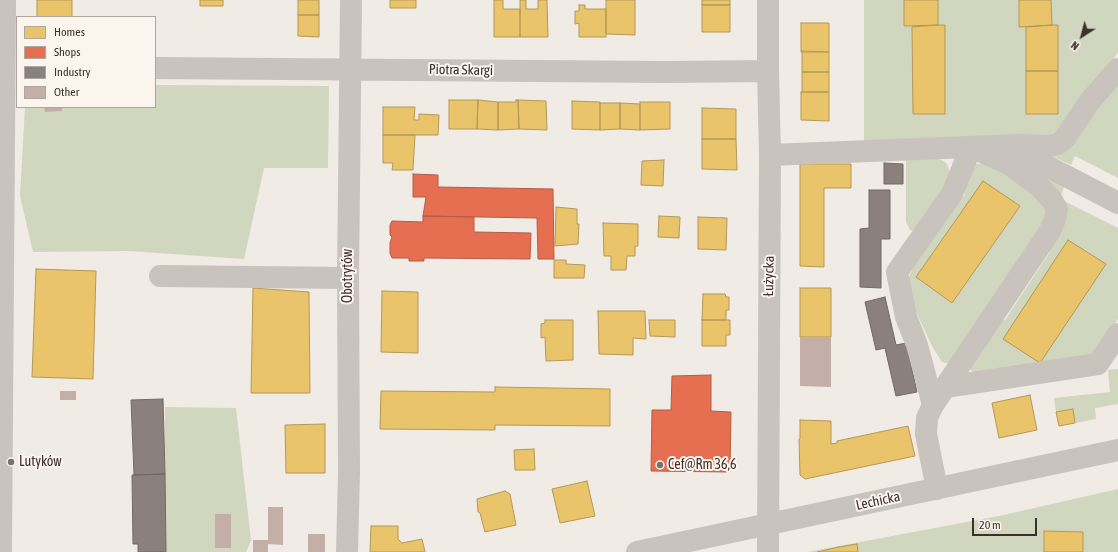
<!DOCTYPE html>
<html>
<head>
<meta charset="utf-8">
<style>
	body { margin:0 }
	#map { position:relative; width:1118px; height:552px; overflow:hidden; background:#f0ebe5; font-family:"Asap Condensed",sans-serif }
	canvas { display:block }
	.legend { position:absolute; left:16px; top:16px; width:140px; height:92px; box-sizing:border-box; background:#fbf5ee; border:1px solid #aea6a0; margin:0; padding:5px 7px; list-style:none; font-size:12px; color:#3b302b }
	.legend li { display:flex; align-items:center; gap:8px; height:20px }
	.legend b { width:20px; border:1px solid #aea6a0 }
	.north { position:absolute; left:1062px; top:16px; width:40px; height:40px; -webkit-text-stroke:3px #fbf5ee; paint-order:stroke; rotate:216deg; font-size:11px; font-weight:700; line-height:16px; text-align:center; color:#3b302b }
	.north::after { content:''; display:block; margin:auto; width:14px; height:18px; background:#3b302b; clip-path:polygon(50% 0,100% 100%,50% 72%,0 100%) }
	.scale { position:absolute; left:972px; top:518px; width:65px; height:18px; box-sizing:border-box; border:2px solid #3b302b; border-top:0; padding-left:5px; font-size:12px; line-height:14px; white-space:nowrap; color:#3b302b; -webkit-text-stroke:3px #fbf5ee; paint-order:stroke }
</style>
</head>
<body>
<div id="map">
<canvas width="1118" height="552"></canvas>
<ul class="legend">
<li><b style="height:11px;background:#e9c46a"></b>Homes</li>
<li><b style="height:11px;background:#e76f51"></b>Shops</li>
<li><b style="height:11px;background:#8a817c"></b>Industry</li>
<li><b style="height:11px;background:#c3afa7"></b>Other</li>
</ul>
<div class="north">N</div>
<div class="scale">20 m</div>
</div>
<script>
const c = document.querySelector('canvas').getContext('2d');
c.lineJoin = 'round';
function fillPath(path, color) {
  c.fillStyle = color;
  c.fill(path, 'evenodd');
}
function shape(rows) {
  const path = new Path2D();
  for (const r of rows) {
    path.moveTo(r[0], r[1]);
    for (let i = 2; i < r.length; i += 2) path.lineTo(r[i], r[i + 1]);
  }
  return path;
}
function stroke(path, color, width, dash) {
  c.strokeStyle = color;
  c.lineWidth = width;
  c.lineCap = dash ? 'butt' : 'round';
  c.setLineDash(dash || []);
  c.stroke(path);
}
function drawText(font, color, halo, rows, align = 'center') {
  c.font = font + ' "Asap Condensed",sans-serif';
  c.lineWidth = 4;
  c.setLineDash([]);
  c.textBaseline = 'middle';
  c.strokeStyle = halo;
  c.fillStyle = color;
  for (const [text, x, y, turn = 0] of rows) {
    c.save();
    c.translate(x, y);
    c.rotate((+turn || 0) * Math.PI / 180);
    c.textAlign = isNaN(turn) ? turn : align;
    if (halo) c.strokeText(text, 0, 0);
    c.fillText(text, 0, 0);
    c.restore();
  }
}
const green = shape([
	[864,0,1118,0,1118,53,1103,72,1081,109,1052,136,864,143],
	[1118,81,1118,178,1075,156,1071,165,1045,153],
	[155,85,329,86,328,168,264,168,244,259,129,251,33,252,20,196,25,107,155,107],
	[906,157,929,157,942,160,947,164,950,174,948,182,914,231,910,230,906,222],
	[989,163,1036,196,1046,211,1044,225,950,364,942,362,933,348,908,295,907,282,913,267,965,194,962,186,974,164],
	[1017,165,1066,181,1060,199,1118,228,1118,319,1095,355,975,374,970,369,998,322,1005,320,1050,252,1048,243,1057,226],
	[1118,369,1118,404,1095,408,1096,419,1075,423,1073,409,1056,412,1054,398,1110,392,1108,370],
	[165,407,236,408,251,541,246,552,164,552],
	[1118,489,1118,552,807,552,999,516]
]);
const homes = shape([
	[37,0,72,0,72,17,37,17,37,0],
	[200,0,223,0,223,6,200,6,200,0],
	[298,0,319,0,319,15,298,15,298,0],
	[390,0,416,0,416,8,390,8,390,0],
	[494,0,503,0,503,9,520,9,520,37,494,37,494,0],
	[520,0,526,0,526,9,538,9,538,0,547,0,548,37,520,37,520,0],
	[606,0,635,0,635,35,606,34,606,0],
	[702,0,730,0,730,5,702,5,702,0],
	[904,0,938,0,938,25,904,26,904,0],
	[1019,0,1051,0,1052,25,1019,27,1019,0],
	[579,5,585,5,585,9,606,9,606,37,579,37,579,23,575,24,575,11,579,11,579,5],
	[702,5,730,5,730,32,702,32,702,5],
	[298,15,319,15,319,37,298,36,298,15],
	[801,23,829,23,829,52,801,52,801,23],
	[938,25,945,25,945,114,913,114,912,27,938,25],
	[1052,25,1058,25,1058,71,1026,71,1026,27,1052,25],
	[802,51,829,52,829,72,802,72,802,51],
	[1026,71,1058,71,1058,114,1026,114,1026,71],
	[802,72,829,72,829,92,802,92,802,72],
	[801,92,829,92,829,121,801,120,801,92],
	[449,100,478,100,477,129,449,129,449,100],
	[478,100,498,102,498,130,477,129,478,100],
	[516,100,518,100,519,129,498,130,498,102,516,102,516,100],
	[518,100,546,101,547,130,519,129,518,100],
	[572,101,600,102,600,130,572,129,572,101],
	[640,102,670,102,670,129,640,130,640,102],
	[600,103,620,103,620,129,600,130,600,103],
	[620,103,640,104,640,130,620,129,620,103],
	[383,107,415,107,414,120,419,120,419,114,439,115,438,135,383,135,383,107],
	[702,108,736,109,736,139,702,139,702,108],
	[383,135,415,135,413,170,392,170,393,163,383,163,383,135],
	[702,139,736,139,737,170,702,169,702,139],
	[664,160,663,186,641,185,642,161,664,160],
	[800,164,851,164,851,188,824,188,824,267,800,266,800,164],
	[983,181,1020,206,952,303,916,277,983,181],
	[556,207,577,209,577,224,579,224,578,244,555,246,556,207],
	[659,216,680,217,679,238,658,237,659,216],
	[698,217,727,218,726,250,698,249,698,217],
	[603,223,638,224,638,246,635,246,635,256,627,256,626,270,611,270,611,256,604,256,603,223],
	[1068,240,1106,264,1040,363,1003,339,1068,240],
	[554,260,566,260,566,264,585,265,584,278,554,278,554,260],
	[36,269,96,271,93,379,32,377,36,269],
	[253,288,309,292,310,393,251,393,253,288],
	[800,288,831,288,831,337,800,337,800,288],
	[382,291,418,292,418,353,381,352,382,291],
	[703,294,725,294,726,297,729,297,729,310,726,310,726,320,702,320,703,294],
	[598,311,645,311,646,339,633,338,633,355,599,354,598,311],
	[545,320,573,320,573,360,546,361,545,337,541,338,541,324,545,323,545,320],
	[649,320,675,320,675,337,650,336,649,320],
	[702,320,730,320,730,335,726,335,726,346,702,346,702,320],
	[495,387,610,389,610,426,495,425,495,430,380,429,381,391,495,392,495,387],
	[1030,395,1037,430,999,438,992,403,1030,395],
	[1073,409,1075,423,1059,426,1056,412,1073,409],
	[800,420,831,421,831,444,837,443,837,441,908,426,915,456,805,479,800,475,799,439,800,439,800,420],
	[325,424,325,473,286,473,285,425,325,424],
	[534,449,535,470,515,470,514,450,534,449],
	[587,481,595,516,560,523,552,489,587,481],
	[505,491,510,494,516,525,485,532,480,513,478,512,477,499,505,491],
	[371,526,398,526,398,539,402,543,422,539,425,552,370,552,371,526],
	[1044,531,1083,532,1083,552,1044,552,1044,531],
	[857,544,858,552,817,552,839,547,857,544]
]);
const shops = shape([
	[413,174,438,175,438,187,553,189,554,259,538,259,537,218,423,216,426,197,413,197,413,174],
	[423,216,474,217,474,232,531,233,530,259,424,258,424,261,409,261,409,258,392,258,390,253,390,243,392,237,390,235,390,225,392,221,423,222,423,216],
	[711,375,711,411,731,412,730,472,651,471,652,410,671,410,672,376,711,375]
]);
const industry = shape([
	[884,163,903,164,903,184,884,184,884,163],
	[869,190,890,190,890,239,881,239,881,288,860,287,860,229,869,228,869,190],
	[885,297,896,345,906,343,917,392,896,396,885,348,876,350,865,302,885,297],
	[163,399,165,474,134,475,131,400,163,399],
	[165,474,166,552,138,552,138,544,133,544,132,475,165,474]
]);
const building = shape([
	[44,107,62,107,62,111,45,112],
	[800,337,831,337,831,387,800,386],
	[60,391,76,391,76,400,60,400],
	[268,507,283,507,283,545,268,544,268,552,253,552,253,540,268,540],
	[215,514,231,514,231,548,215,548],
	[308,534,325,534,325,552,308,552]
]);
const minor = shape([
	[155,68,666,72,768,71],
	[1010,147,1118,203],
	[770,155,1018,145,1048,146,1058,144,1065,138,1090,101,1118,69],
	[160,276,348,278],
	[945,387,1098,364,1118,334],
	[933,405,1050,231,1055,219,1057,209,1051,199,1040,187,1009,164,971,147,952,194,897,272,906,317,917,345,933,405,927,418,926,434,937,489],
	[1,552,5,0],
	[347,552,349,473,348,278,351,0],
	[637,552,1118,450],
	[768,552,770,155,768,71,768,0]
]);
const markers = [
	[11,462,4,"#7a716c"],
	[660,465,4,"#7a716c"]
];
const streetNames = [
	["Piotra Skargi",461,70,1],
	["Obotrytów",348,276,-90],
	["Łużycka",769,276,-89],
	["Lechicka",878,501,-12]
];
const poiNames = [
	["Lutyków",19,462],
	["Cef@Rm 36,6",668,465]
];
fillPath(green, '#d1d6bf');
fillPath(homes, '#e9c46a');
stroke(homes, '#b59857', 1);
fillPath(shops, '#e76f51');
stroke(shops, '#b35c46', 1);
fillPath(industry, '#8a817c');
stroke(industry, '#726964', 1);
fillPath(building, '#c3afa7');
stroke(minor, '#c9c3be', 22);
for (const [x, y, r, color] of markers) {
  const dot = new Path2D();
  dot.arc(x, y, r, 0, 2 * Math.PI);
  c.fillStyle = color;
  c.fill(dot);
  stroke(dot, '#fbf5ee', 1.5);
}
drawText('14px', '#3b302b', '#fbf5ee', streetNames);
drawText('14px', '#3b302b', '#fbf5ee', poiNames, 'left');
</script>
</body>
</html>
